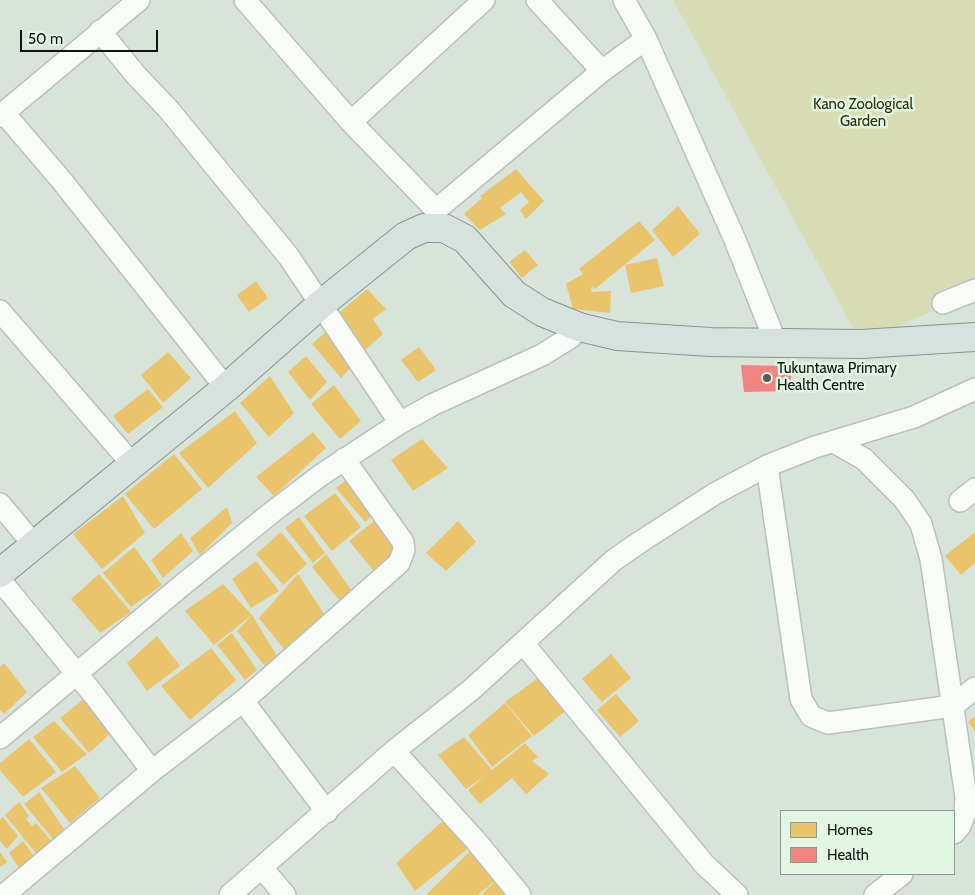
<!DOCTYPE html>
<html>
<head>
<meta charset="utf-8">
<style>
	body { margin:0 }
	#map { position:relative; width:975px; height:895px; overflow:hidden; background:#d8e4da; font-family:Cabin,sans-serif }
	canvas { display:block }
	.legend { position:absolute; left:780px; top:810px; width:175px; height:65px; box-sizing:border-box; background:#e1f6e3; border:1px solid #8d9c8e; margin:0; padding:6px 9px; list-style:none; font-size:15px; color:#0e150f }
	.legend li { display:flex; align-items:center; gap:10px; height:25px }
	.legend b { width:25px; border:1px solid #8d9c8e }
	.scale { position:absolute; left:20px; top:30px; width:138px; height:22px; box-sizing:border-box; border:2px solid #0e150f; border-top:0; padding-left:6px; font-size:15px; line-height:18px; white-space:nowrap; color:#0e150f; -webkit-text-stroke:4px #e1f6e3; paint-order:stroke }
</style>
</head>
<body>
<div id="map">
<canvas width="975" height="895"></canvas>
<ul class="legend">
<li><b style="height:14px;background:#e9c46a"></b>Homes</li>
<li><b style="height:14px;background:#f28482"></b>Health</li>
</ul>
<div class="scale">50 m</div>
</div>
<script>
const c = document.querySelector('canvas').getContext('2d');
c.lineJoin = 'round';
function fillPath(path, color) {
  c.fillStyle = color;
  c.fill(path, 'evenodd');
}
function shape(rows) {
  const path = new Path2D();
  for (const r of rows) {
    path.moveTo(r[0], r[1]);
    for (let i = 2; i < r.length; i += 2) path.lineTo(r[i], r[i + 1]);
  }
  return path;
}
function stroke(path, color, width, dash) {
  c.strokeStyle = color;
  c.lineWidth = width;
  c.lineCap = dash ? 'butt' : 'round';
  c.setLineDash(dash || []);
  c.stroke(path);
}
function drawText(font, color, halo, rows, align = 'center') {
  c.font = font + ' Cabin,sans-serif';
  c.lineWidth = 5;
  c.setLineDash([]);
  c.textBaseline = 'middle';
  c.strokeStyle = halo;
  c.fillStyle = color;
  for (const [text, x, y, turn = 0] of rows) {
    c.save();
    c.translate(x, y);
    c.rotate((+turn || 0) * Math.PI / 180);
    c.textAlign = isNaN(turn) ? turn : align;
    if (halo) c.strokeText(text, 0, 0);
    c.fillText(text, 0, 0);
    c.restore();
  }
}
const green = shape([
	[673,0,975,0,975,293,861,342]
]);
const homes = shape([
	[516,169,544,201,526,219,520,210,529,202,521,192,500,208,506,214,480,230,464,214,482,198,480,196],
	[678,206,700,234,673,257,652,230],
	[639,221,655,240,595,289,592,286,591,292,611,291,610,313,573,309,566,284,583,274,579,269],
	[525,250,538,265,522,278,509,262],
	[657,258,664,286,631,293,625,265],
	[256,281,268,298,249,312,237,295],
	[367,289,386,309,373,319,383,334,363,352,334,317],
	[330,328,355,363,341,378,312,344],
	[419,347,436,370,418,382,401,360],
	[168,352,191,378,163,403,141,375],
	[306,356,327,382,310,400,288,372],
	[270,376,294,413,269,437,240,403],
	[334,385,361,421,340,439,311,404],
	[148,389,163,407,128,434,113,416],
	[235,411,257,443,208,488,179,453],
	[313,432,326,448,274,496,256,477],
	[422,439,448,468,413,491,391,460],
	[174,454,202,489,154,529,125,494],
	[351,476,376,512,365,522,336,488],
	[335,493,361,527,332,551,304,516],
	[123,496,145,533,102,569,73,534],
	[227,507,232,523,200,555,190,538],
	[299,517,325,553,313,563,285,528],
	[379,517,402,551,378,576,349,541],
	[458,521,476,542,446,571,426,553],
	[281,532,307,564,283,585,256,554],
	[975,532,975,563,961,575,945,556],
	[181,533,193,551,163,578,151,560],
	[134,547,162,585,131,607,103,573],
	[326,554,352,591,340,601,312,567],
	[256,561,279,591,251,608,232,579],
	[99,574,131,612,100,633,71,599],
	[298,574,326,617,287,653,259,618],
	[223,584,252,615,277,656,265,666,237,631,252,615,214,645,185,611],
	[232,633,257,670,245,680,217,645],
	[157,636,180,666,147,691,127,663],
	[211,648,236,680,190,720,161,686],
	[611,654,631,678,602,702,582,679],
	[4,663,27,692,4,714,0,710,0,667],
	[541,676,568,709,534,736,505,702],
	[91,693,114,730,89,753,60,718],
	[616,694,639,721,620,737,597,710],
	[505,703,532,736,492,767,468,735],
	[975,716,975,731,968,722],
	[54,721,87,754,62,772,33,737],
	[464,737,492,770,525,743,538,757,532,761,549,774,526,794,512,778,480,804,468,790,486,775,466,789,438,755],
	[29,739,56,772,23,797,0,770,0,763],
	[75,766,100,798,70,823,41,788],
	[39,792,64,829,53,839,24,804],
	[19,802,29,816,26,819,32,826,36,823,55,845,43,862,5,815],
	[3,817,18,836,7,849,0,841,0,819],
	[445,819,472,845,415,891,396,863],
	[23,841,38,862,23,874,9,853],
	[471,850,496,880,478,895,426,895],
	[0,852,7,862,0,867],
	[496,881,508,895,481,895]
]);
const health = shape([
	[741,365,791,366,791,391,744,392]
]);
const minor = shape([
	[245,0,351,122,436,210,435,227],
	[537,0,602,71],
	[624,0,646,39,735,240,776,343],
	[100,31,135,74,169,110,289,257,400,423],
	[4,113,62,181,226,388],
	[0,116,139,0],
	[351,122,484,0],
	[436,210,602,71,646,39],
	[943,303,975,290],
	[0,311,133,465],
	[834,442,864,459,904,499,921,524,931,559,966,797,965,813,960,826,954,833],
	[767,466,801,699,811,716,828,723,953,706,975,688],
	[960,501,975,489],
	[0,504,34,545],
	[0,580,94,695,152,771],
	[523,643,704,864,737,895],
	[243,701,327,812],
	[0,738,180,587,271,513,321,475,400,423,434,404,542,355,571,337,579,327],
	[394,751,476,841,520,895],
	[262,868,285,895],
	[4,895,152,771,243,701,399,563,404,550,403,542,344,459],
	[230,895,394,751,471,690,614,560,640,542,716,493,767,466,815,447,914,417,975,389],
	[875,895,902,874]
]);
const major = shape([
	[0,573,226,388,320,305,406,236,424,228,444,228,465,239,514,294,542,312,579,327,617,336,710,342,861,344,975,337]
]);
const markers = [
	[767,378,5,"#555d56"]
];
const parkNames = [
	["Kano Zoological",863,105],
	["Garden",863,122]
];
const poiNames = [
	["Tukuntawa Primary",777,369],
	["Health Centre",777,386]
];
fillPath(green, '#d7dcb4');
fillPath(homes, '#e9c46a');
fillPath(health, '#f28482');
stroke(minor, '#b8c1ba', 24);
stroke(major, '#84968e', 30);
stroke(minor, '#f9fbf9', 21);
stroke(major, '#d7e1dd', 28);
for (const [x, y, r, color] of markers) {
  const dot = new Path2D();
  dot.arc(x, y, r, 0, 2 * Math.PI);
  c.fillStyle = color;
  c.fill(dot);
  stroke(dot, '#e1f6e3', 2);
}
drawText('15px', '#2f2e06', '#e1f6e3', parkNames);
drawText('15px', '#0e150f', '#e1f6e3', poiNames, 'left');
</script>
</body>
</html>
